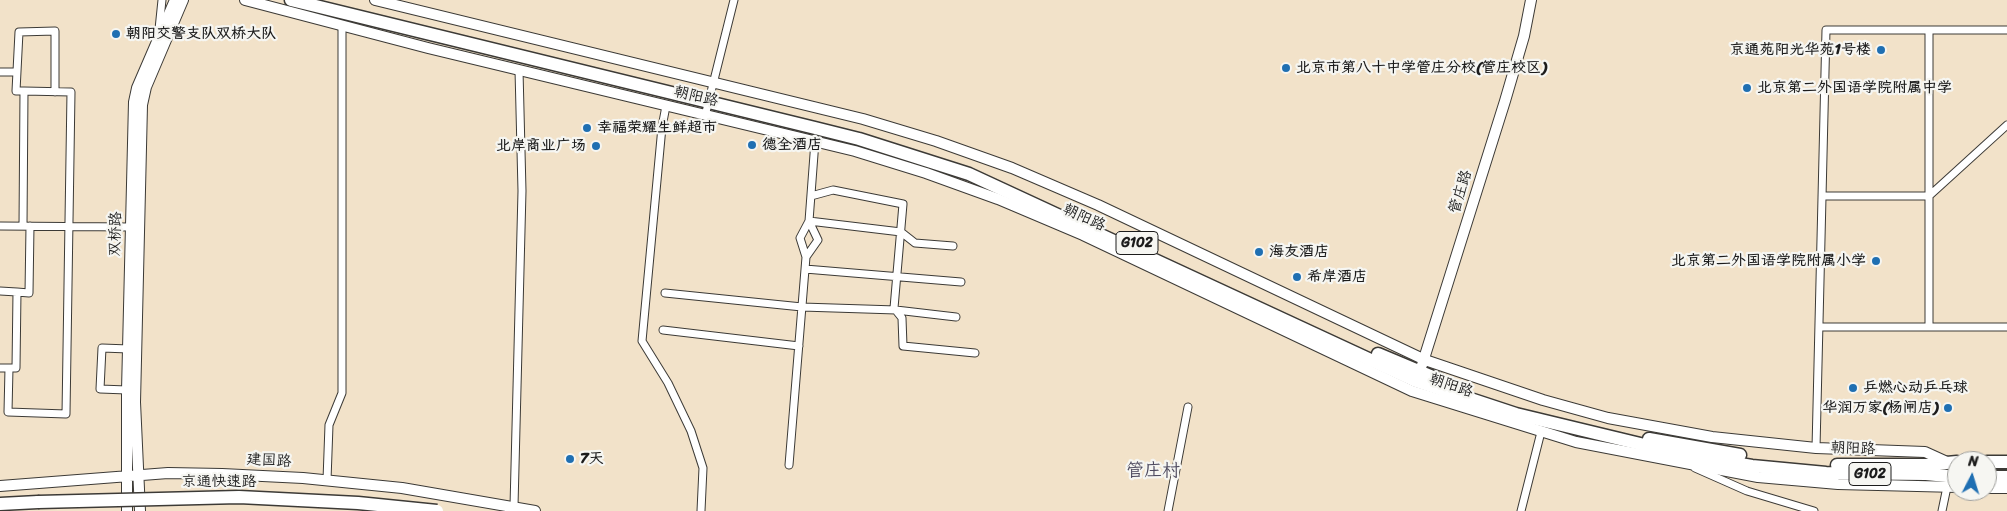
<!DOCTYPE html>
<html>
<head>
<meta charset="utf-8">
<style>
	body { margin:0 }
	#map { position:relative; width:2007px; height:511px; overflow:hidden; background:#f2e2c9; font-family:Sriracha,sans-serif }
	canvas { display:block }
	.north { position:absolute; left:1947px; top:451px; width:50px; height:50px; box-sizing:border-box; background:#f6f6f2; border:1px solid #9f9f9c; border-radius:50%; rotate:5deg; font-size:14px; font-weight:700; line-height:20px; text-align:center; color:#1c1c1c }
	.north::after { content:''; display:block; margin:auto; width:18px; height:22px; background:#1f6fb2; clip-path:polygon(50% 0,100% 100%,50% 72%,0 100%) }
</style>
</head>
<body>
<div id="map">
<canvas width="2007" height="511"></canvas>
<div class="north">N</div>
</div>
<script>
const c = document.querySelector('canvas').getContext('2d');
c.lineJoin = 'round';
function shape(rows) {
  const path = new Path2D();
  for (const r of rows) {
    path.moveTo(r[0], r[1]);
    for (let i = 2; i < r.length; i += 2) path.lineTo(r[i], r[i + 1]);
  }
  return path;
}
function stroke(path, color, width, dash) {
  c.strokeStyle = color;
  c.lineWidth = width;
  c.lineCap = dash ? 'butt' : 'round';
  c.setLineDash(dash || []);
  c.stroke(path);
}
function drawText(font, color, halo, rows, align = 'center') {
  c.font = font + ' Sriracha,"LXGW WenKai TC",sans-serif';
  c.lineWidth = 4.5;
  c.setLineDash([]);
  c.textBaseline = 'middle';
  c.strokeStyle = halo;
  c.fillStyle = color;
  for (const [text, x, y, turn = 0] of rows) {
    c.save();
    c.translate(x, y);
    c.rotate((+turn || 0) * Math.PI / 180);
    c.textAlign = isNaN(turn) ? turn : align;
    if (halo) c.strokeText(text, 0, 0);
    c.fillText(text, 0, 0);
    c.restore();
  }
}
const street = shape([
	[159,29,162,0],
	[1929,31,1929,327],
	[0,72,17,72],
	[24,91,16,91,19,32,55,31,55,92],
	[666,106,662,127,642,341,668,383,691,431,703,468,701,511],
	[705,116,734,0],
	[811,196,833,190,903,204,894,308,902,318,903,346,975,353],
	[1823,196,1929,196,2007,125],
	[809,221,818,240,806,257,800,238,809,221,815,141],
	[809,221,901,232,915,243,953,246],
	[0,226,131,227],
	[805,269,961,282],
	[0,291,17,292,16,368,0,368],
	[17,292,29,293,30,226],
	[665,293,802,307,896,310,956,317],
	[1820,327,2007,327],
	[663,330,799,346],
	[9,368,8,412,66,414,71,92,24,91,23,226],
	[127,390,100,389,102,348,129,349],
	[1816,448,1826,30,2007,30],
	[789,465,806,257],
	[1695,468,1747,491,1814,511],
	[327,480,329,425,342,393,342,27],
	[514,506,522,191,519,70],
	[1168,511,1188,407],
	[1521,511,1541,432],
	[1942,511,1947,487]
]);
const secondary = shape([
	[245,0,428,48,855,151,926,173,998,199,1083,235,1412,391,1576,442,1758,477,1838,484,1957,487],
	[375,0,863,119,936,141,1012,168,1098,205,1425,360,1543,400,1608,418,1712,437,1816,448,1925,452,1947,462],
	[1422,365,1505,101,1524,36,1531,0],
	[0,486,168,473,222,474,303,478,402,488,535,511],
	[1987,488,2007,488],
	[127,511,127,390,134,102,137,88,175,0],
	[140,511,135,402,142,105,146,87,183,0]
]);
const highway = shape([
	[291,0,815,128,859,139,969,174,1416,381,1516,414,1686,455,1752,466,1826,473,1926,474,1957,477],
	[1378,354,1440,380],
	[1649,439,1740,455],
	[1987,462,2007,462],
	[1837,465,1926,465,1957,462],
	[1987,477,2007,477],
	[0,504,38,502]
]);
const highwayBridge = shape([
	[38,502,239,497,358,503,437,511]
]);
const markers = [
	[116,34,5,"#1f6fb2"],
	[1881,50,5,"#1f6fb2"],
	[1286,68,5,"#1f6fb2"],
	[1747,88,5,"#1f6fb2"],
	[587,128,5,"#1f6fb2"],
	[752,145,5,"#1f6fb2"],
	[596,146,5,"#1f6fb2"],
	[1259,252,5,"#1f6fb2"],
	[1876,261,5,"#1f6fb2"],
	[1297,277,5,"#1f6fb2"],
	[1853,388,5,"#1f6fb2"],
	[1948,408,5,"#1f6fb2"],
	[570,459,5,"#1f6fb2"]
];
const shields = [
	[1137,243,42],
	[1870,474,42]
];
const shieldNames = [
	["G102",1137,243],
	["G102",1870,474]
];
const poiNames = [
	["朝阳交警支队双桥大队",126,34],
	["京通苑阳光华苑1号楼",1871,50,"right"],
	["北京市第八十中学管庄分校(管庄校区)",1296,68],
	["北京第二外国语学院附属中学",1757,88],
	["幸福荣耀生鲜超市",597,128],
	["德全酒店",762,145],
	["北岸商业广场",586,146,"right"],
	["海友酒店",1269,252],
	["北京第二外国语学院附属小学",1866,261,"right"],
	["希岸酒店",1307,277],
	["乒燃心动乒乓球",1863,388],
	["华润万家(杨闸店)",1938,408,"right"],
	["7天",580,459]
];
const streetNames = [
	["朝阳路",696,97,13],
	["管庄路",1461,192,-73],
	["朝阳路",1084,218,24],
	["双桥路",116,234,-89],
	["朝阳路",1451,386,18],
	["朝阳路",1853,449,2],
	["建国路",269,461,3],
	["京通快速路",219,482]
];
const quarterNames = [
	["管庄村",1153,471]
];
stroke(street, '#3c3a36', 9);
stroke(secondary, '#3c3a36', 12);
stroke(highway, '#3c3a36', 15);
stroke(street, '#fff', 7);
stroke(secondary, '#fff', 10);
stroke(highway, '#fff', 12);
stroke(highwayBridge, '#3c3a36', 15, []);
stroke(highwayBridge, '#fff', 12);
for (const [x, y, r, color] of markers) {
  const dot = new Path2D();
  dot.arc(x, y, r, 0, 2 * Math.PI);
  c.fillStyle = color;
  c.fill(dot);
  stroke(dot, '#f6f6f2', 2);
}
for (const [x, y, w] of shields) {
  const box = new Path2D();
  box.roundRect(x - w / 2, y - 11.5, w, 23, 4);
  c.fillStyle = '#f6f6f2';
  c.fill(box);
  stroke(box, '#1c1c1c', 1);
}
drawText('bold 14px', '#1c1c1c', null, shieldNames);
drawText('bold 15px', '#1c1c1c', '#f6f6f2', poiNames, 'left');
drawText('15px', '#1c1c1c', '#f6f6f2', streetNames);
drawText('18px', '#4e4a5f', '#f6f6f2', quarterNames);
</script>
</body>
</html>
